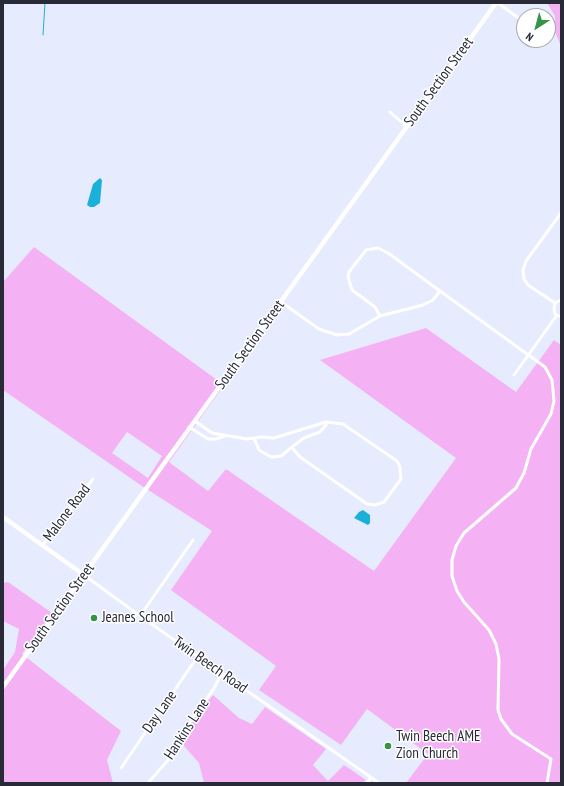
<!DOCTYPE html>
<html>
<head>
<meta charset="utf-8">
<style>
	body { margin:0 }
	#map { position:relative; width:564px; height:786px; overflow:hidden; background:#e7ebfe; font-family:"PT Sans Narrow",sans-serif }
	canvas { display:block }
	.frame { position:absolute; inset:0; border:4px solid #282b37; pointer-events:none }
	.north { position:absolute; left:516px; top:8px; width:40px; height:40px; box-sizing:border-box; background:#fff; border:1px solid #a9aaaf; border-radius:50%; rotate:216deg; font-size:11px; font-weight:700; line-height:16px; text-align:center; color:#282b37 }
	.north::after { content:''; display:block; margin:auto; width:14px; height:18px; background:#369446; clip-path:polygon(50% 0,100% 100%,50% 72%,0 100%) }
</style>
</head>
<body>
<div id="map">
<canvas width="564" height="786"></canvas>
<div class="frame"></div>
<div class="north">N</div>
</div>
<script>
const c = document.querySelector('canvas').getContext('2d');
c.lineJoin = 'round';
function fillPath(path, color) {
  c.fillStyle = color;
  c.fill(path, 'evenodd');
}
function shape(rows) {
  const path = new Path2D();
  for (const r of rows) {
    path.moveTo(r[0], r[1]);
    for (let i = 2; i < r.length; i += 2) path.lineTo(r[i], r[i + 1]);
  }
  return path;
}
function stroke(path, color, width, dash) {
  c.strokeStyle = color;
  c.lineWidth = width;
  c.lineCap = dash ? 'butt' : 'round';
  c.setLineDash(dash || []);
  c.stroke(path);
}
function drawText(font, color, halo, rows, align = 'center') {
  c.font = font + ' "PT Sans Narrow",sans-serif';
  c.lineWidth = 3;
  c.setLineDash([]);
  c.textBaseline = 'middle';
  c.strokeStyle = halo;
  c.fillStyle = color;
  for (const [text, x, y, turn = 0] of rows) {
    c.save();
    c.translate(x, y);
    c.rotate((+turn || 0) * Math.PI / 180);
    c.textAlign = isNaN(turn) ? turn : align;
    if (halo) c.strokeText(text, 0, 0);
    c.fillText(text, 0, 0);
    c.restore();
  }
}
const green = shape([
	[547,3,561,3,561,46,555,32,555,16],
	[34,247,224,385,169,462,208,491,226,469,374,571,456,458,320,360,426,328,516,392,554,340,561,345,561,783,406,783,428,754,367,709,341,745,259,690,276,666,171,590,212,531,142,486,3,390,3,282],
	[127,432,162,456,148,478,112,453],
	[8,582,52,613,22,654,121,731,107,760,113,783,3,783,3,670,15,652,19,629,3,621,3,583],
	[213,695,239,718,252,724,265,707,326,749,313,765,328,781,344,765,366,780,363,783,204,783,199,763,184,746,183,737,200,710]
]);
const water = shape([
	[100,178,102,180,100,203,94,207,90,207,87,205,93,184],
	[363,510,370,515,370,523,368,525,354,518,359,512]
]);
const stream = shape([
	[43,35,45,3]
]);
const street = shape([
	[498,3,524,22],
	[390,112,407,127],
	[440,291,545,367,552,380,554,401,551,414,531,449,524,473,516,488,464,533,456,546,452,560,452,576,457,591,464,602,489,630,496,644,499,659,498,710,501,719,512,734,551,759,547,783],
	[561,300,555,303,554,309,555,314,561,317],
	[281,302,319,329,337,335,349,334,380,316,423,305,433,300,440,291,388,253,378,248,366,250,349,272,348,277,352,290,375,307,380,316],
	[555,303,528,285,524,279,523,270,526,261,561,213],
	[514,375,557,315],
	[195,421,212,433,247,439,261,437,274,438,326,422,343,424,397,461,400,467,401,479,384,502,375,505,367,504,300,457,294,450,292,447,304,438,320,432,326,425,326,422],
	[189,427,208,439,216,439,225,436],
	[254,438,259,450,271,457,281,456,292,447],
	[42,546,93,479],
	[84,575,140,616,379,783],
	[140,616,193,540],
	[121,768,198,656],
	[148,783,169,759,181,734,213,690,222,673],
	[367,783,371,778]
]);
const secondary = shape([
	[3,517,84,575],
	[3,687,496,3]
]);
const markers = [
	[94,618,4,"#369446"],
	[388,746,4,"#369446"]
];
const streetNames = [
	["South Section Street",439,82,-54],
	["South Section Street",250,345,-54],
	["Malone Road",67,513,-53],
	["South Section Street",60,608,-54],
	["Twin Beech Road",210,665,35],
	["Day Lane",160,712,-55],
	["Hankins Lane",187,729,-57]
];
const poiNames = [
	["Jeanes School",102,618],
	["Twin Beech AME",396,737],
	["Zion Church",396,754]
];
fillPath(green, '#f4b2f4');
fillPath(water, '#1bb0da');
stroke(stream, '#1bb0da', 1);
stroke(street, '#fff', 3);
stroke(secondary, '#fff', 4.5);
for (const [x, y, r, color] of markers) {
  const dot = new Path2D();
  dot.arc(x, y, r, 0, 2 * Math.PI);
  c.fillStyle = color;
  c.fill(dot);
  stroke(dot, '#fff', 1.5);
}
drawText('15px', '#282b37', '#fff', streetNames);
drawText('15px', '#282b37', '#fff', poiNames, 'left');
</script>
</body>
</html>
